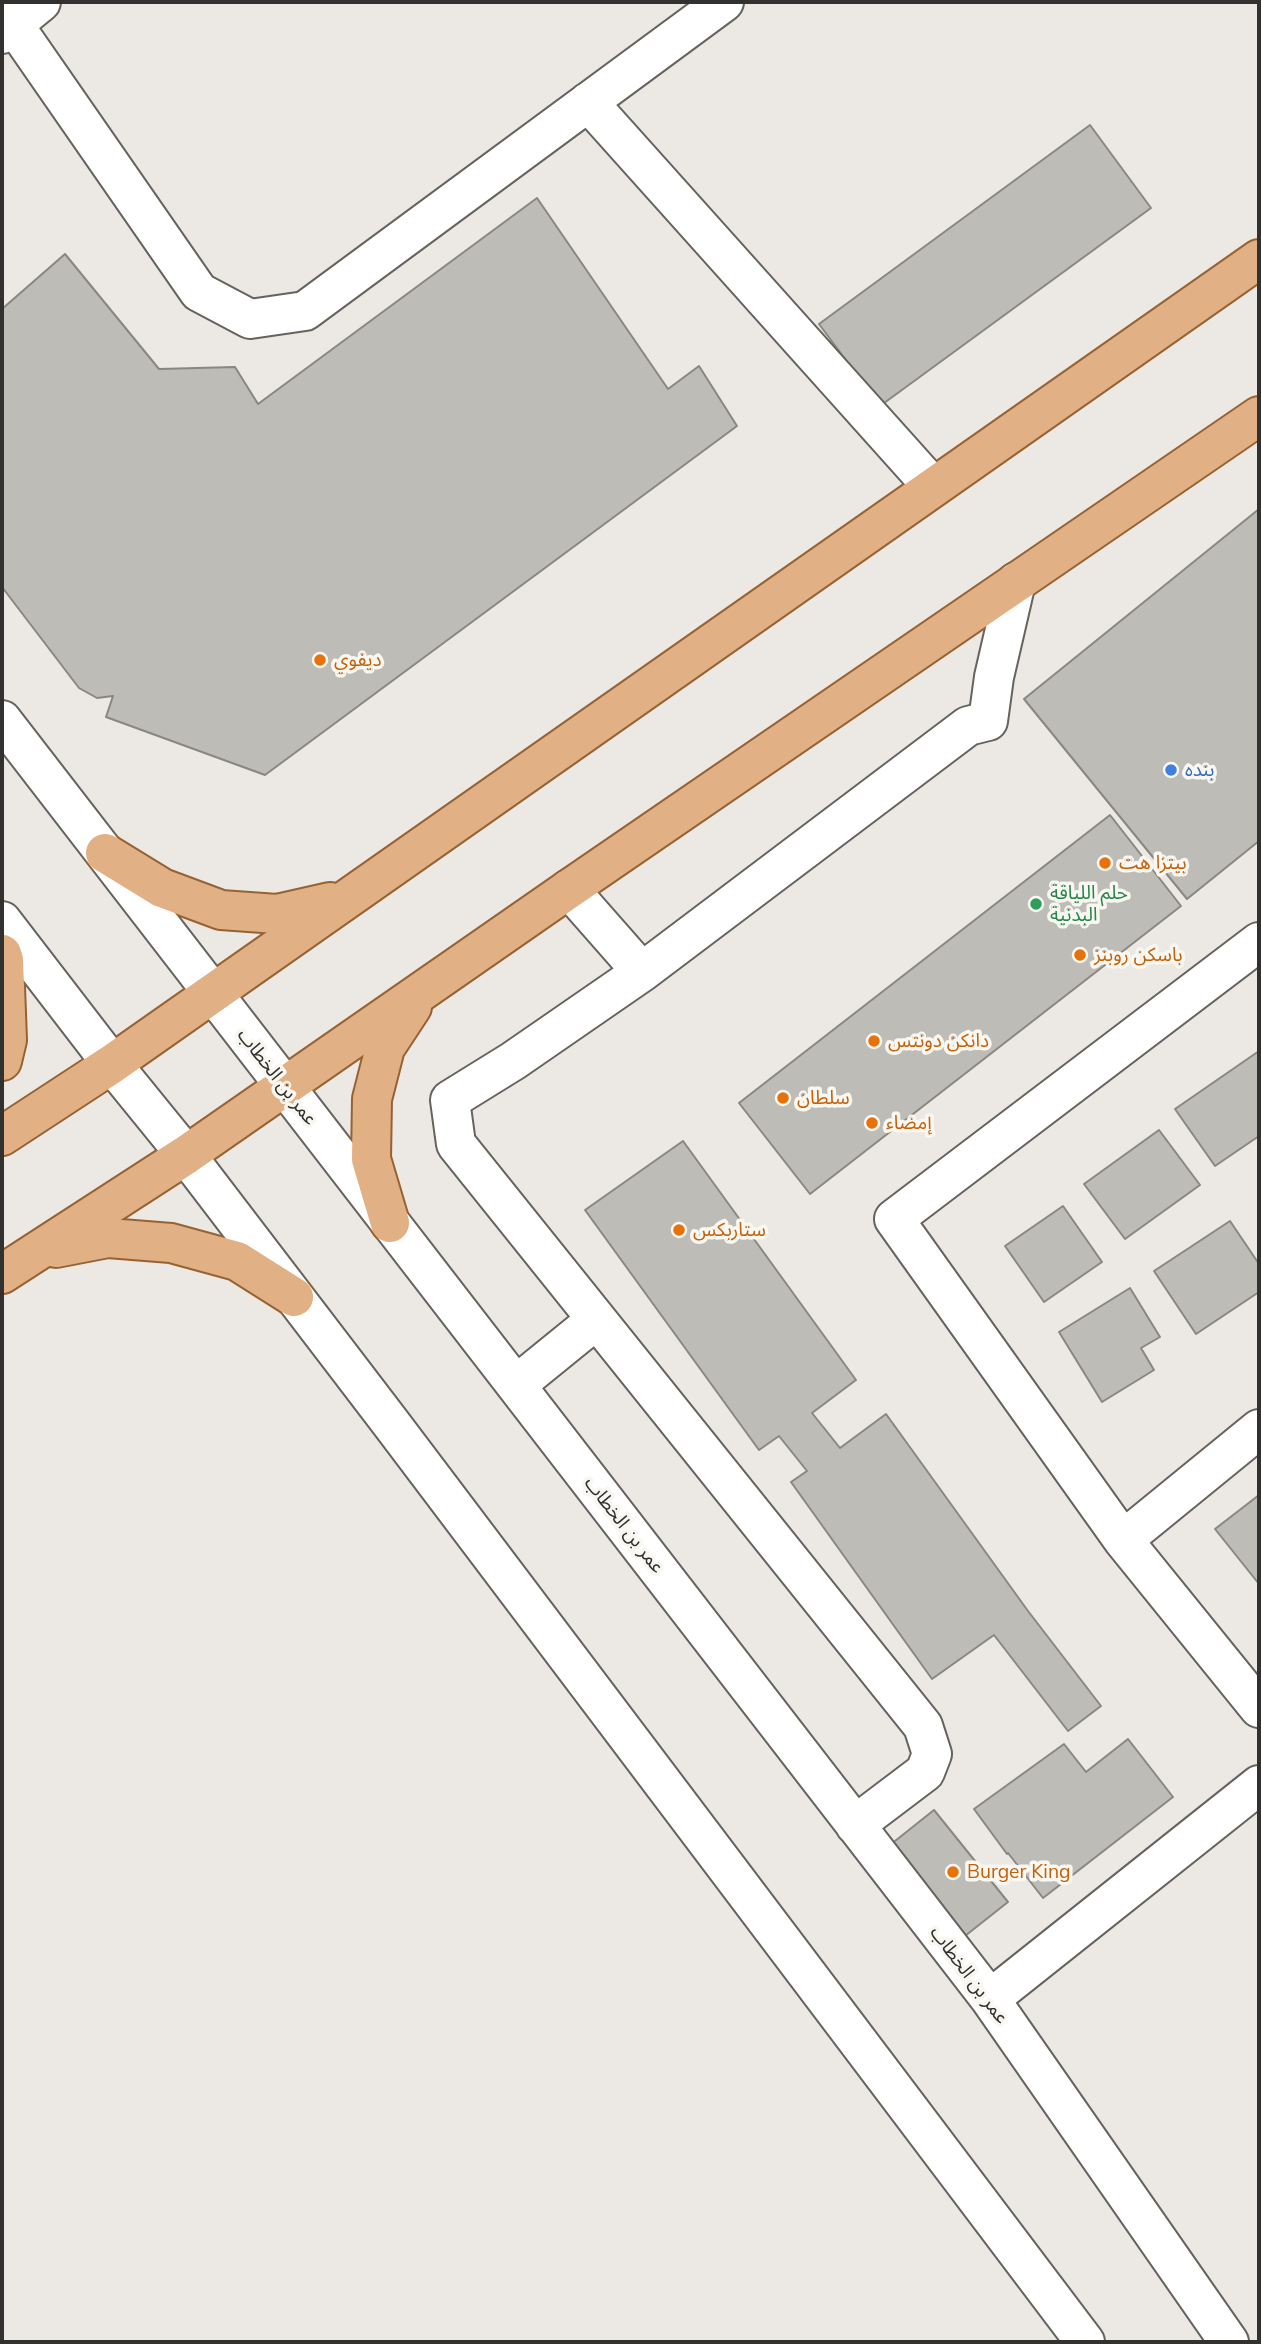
<!DOCTYPE html>
<html>
<head>
<meta charset="utf-8">
<style>
	body { margin:0 }
	#map { position:relative; width:1261px; height:2344px; overflow:hidden; background:#ece9e4; font-family:Mulish,sans-serif }
	canvas { display:block }
	.frame { position:absolute; inset:0; border:4px solid #32312f; pointer-events:none }
</style>
</head>
<body>
<div id="map">
<canvas width="1261" height="2344"></canvas>
<div class="frame"></div>
</div>
<script>
const c = document.querySelector('canvas').getContext('2d');
c.lineJoin = 'round';
function fillPath(path, color) {
  c.fillStyle = color;
  c.fill(path, 'evenodd');
}
function shape(rows) {
  const path = new Path2D();
  for (const r of rows) {
    path.moveTo(r[0], r[1]);
    for (let i = 2; i < r.length; i += 2) path.lineTo(r[i], r[i + 1]);
  }
  return path;
}
function stroke(path, color, width, dash) {
  c.strokeStyle = color;
  c.lineWidth = width;
  c.lineCap = dash ? 'butt' : 'round';
  c.setLineDash(dash || []);
  c.stroke(path);
}
function drawText(font, color, halo, rows, align = 'center') {
  c.font = font + ' Mulish,"Noto Sans Arabic",sans-serif';
  c.lineWidth = 7;
  c.setLineDash([]);
  c.textBaseline = 'middle';
  c.strokeStyle = halo;
  c.fillStyle = color;
  for (const [text, x, y, turn = 0] of rows) {
    c.save();
    c.translate(x, y);
    c.rotate((+turn || 0) * Math.PI / 180);
    c.textAlign = isNaN(turn) ? turn : align;
    if (halo) c.strokeText(text, 0, 0);
    c.fillText(text, 0, 0);
    c.restore();
  }
}
const building = shape([
	[1090,125,1151,208,880,406,819,324,1090,125],
	[537,198,668,389,699,366,737,426,265,775,106,717,113,696,97,698,79,688,2,587,2,309,65,254,159,369,235,367,258,404,537,198],
	[1259,509,1259,841,1187,899,1024,699,1259,509],
	[1110,815,1181,906,810,1194,739,1103,1110,815],
	[1259,1051,1259,1136,1215,1166,1175,1109,1259,1051],
	[1159,1130,1200,1185,1125,1239,1084,1184,1159,1130],
	[683,1141,856,1380,812,1413,840,1448,886,1414,1028,1611,1101,1706,1068,1731,994,1635,932,1679,791,1482,807,1471,779,1436,759,1450,585,1210,683,1141],
	[1063,1206,1102,1262,1044,1302,1005,1246,1063,1206],
	[1230,1221,1259,1264,1259,1292,1196,1334,1154,1271,1230,1221],
	[1130,1288,1160,1337,1141,1348,1154,1370,1102,1402,1059,1332,1130,1288],
	[1259,1495,1259,1584,1215,1529,1259,1495],
	[1128,1739,1173,1797,1043,1898,1008,1853,1007,1854,974,1809,1064,1744,1086,1772,1128,1739],
	[934,1810,1008,1902,965,1936,890,1845,934,1810]
]);
const minor = shape([
	[2,8,199,292,250,319,305,311,724,2],
	[2,34,41,2],
	[588,102,933,487],
	[2,720,990,1999,1229,2342],
	[569,889,642,972],
	[2,921,112,1064,186,1155,390,1422,1085,2342],
	[1259,942,894,1219,1123,1540,1259,1708],
	[516,1385,596,1320],
	[1123,1540,1259,1429],
	[855,1825,925,1772,932,1754,923,1726,456,1144,450,1100,513,1061,642,972,968,726,988,721,994,677,1016,582],
	[990,1999,1259,1785]
]);
const major = shape([
	[105,853,162,888,221,910,277,914,330,902],
	[2,954,4,960,7,1040,2,1061],
	[2,1136,112,1064,1259,259],
	[390,1223,371,1159,372,1099,385,1048,412,1007],
	[56,1248,108,1238,171,1243,237,1261,294,1297],
	[2,1274,186,1155,569,889,1259,416]
]);
const markers = [
	[320,660,7,"#e8710a"],
	[1171,770,7,"#3f7fe0"],
	[1105,863,7,"#e8710a"],
	[1036,904,7,"#2e9e5b"],
	[1080,955,7,"#e8710a"],
	[874,1041,7,"#e8710a"],
	[783,1098,7,"#e8710a"],
	[872,1123,7,"#e8710a"],
	[679,1230,7,"#e8710a"],
	[953,1872,7,"#e8710a"]
];
const foodNames = [
	["ديفوي",334,660],
	["بيتزا هت",1119,863],
	["باسكن روبنز",1094,955],
	["دانكن دونتس",888,1041],
	["سلطان",797,1098],
	["إمضاء",886,1123],
	["ستاربكس",693,1230],
	["Burger King",967,1872]
];
const shopNames = [
	["بنده",1185,770]
];
const leisureNames = [
	["حلم اللياقة",1050,893],
	["البدنية",1050,915]
];
const streetNames = [
	["عمر بن الخطاب",277,1077,52],
	["عمر بن الخطاب",624,1525,52],
	["عمر بن الخطاب",969,1975,53]
];
fillPath(building, '#bebcb6');
stroke(building, '#898782', 2);
stroke(minor, '#66635e', 42);
stroke(major, '#976232', 42);
stroke(minor, '#fff', 38);
stroke(major, '#e2b085', 38);
for (const [x, y, r, color] of markers) {
  const dot = new Path2D();
  dot.arc(x, y, r, 0, 2 * Math.PI);
  c.fillStyle = color;
  c.fill(dot);
  stroke(dot, '#f9f7f1', 2.5);
}
drawText('19px', '#c56008', '#f9f7f1', foodNames, 'left');
drawText('19px', '#366cbe', '#f9f7f1', shopNames, 'left');
drawText('19px', '#27864d', '#f9f7f1', leisureNames, 'left');
drawText('19px', '#32312f', '#f9f7f1', streetNames);
</script>
</body>
</html>
